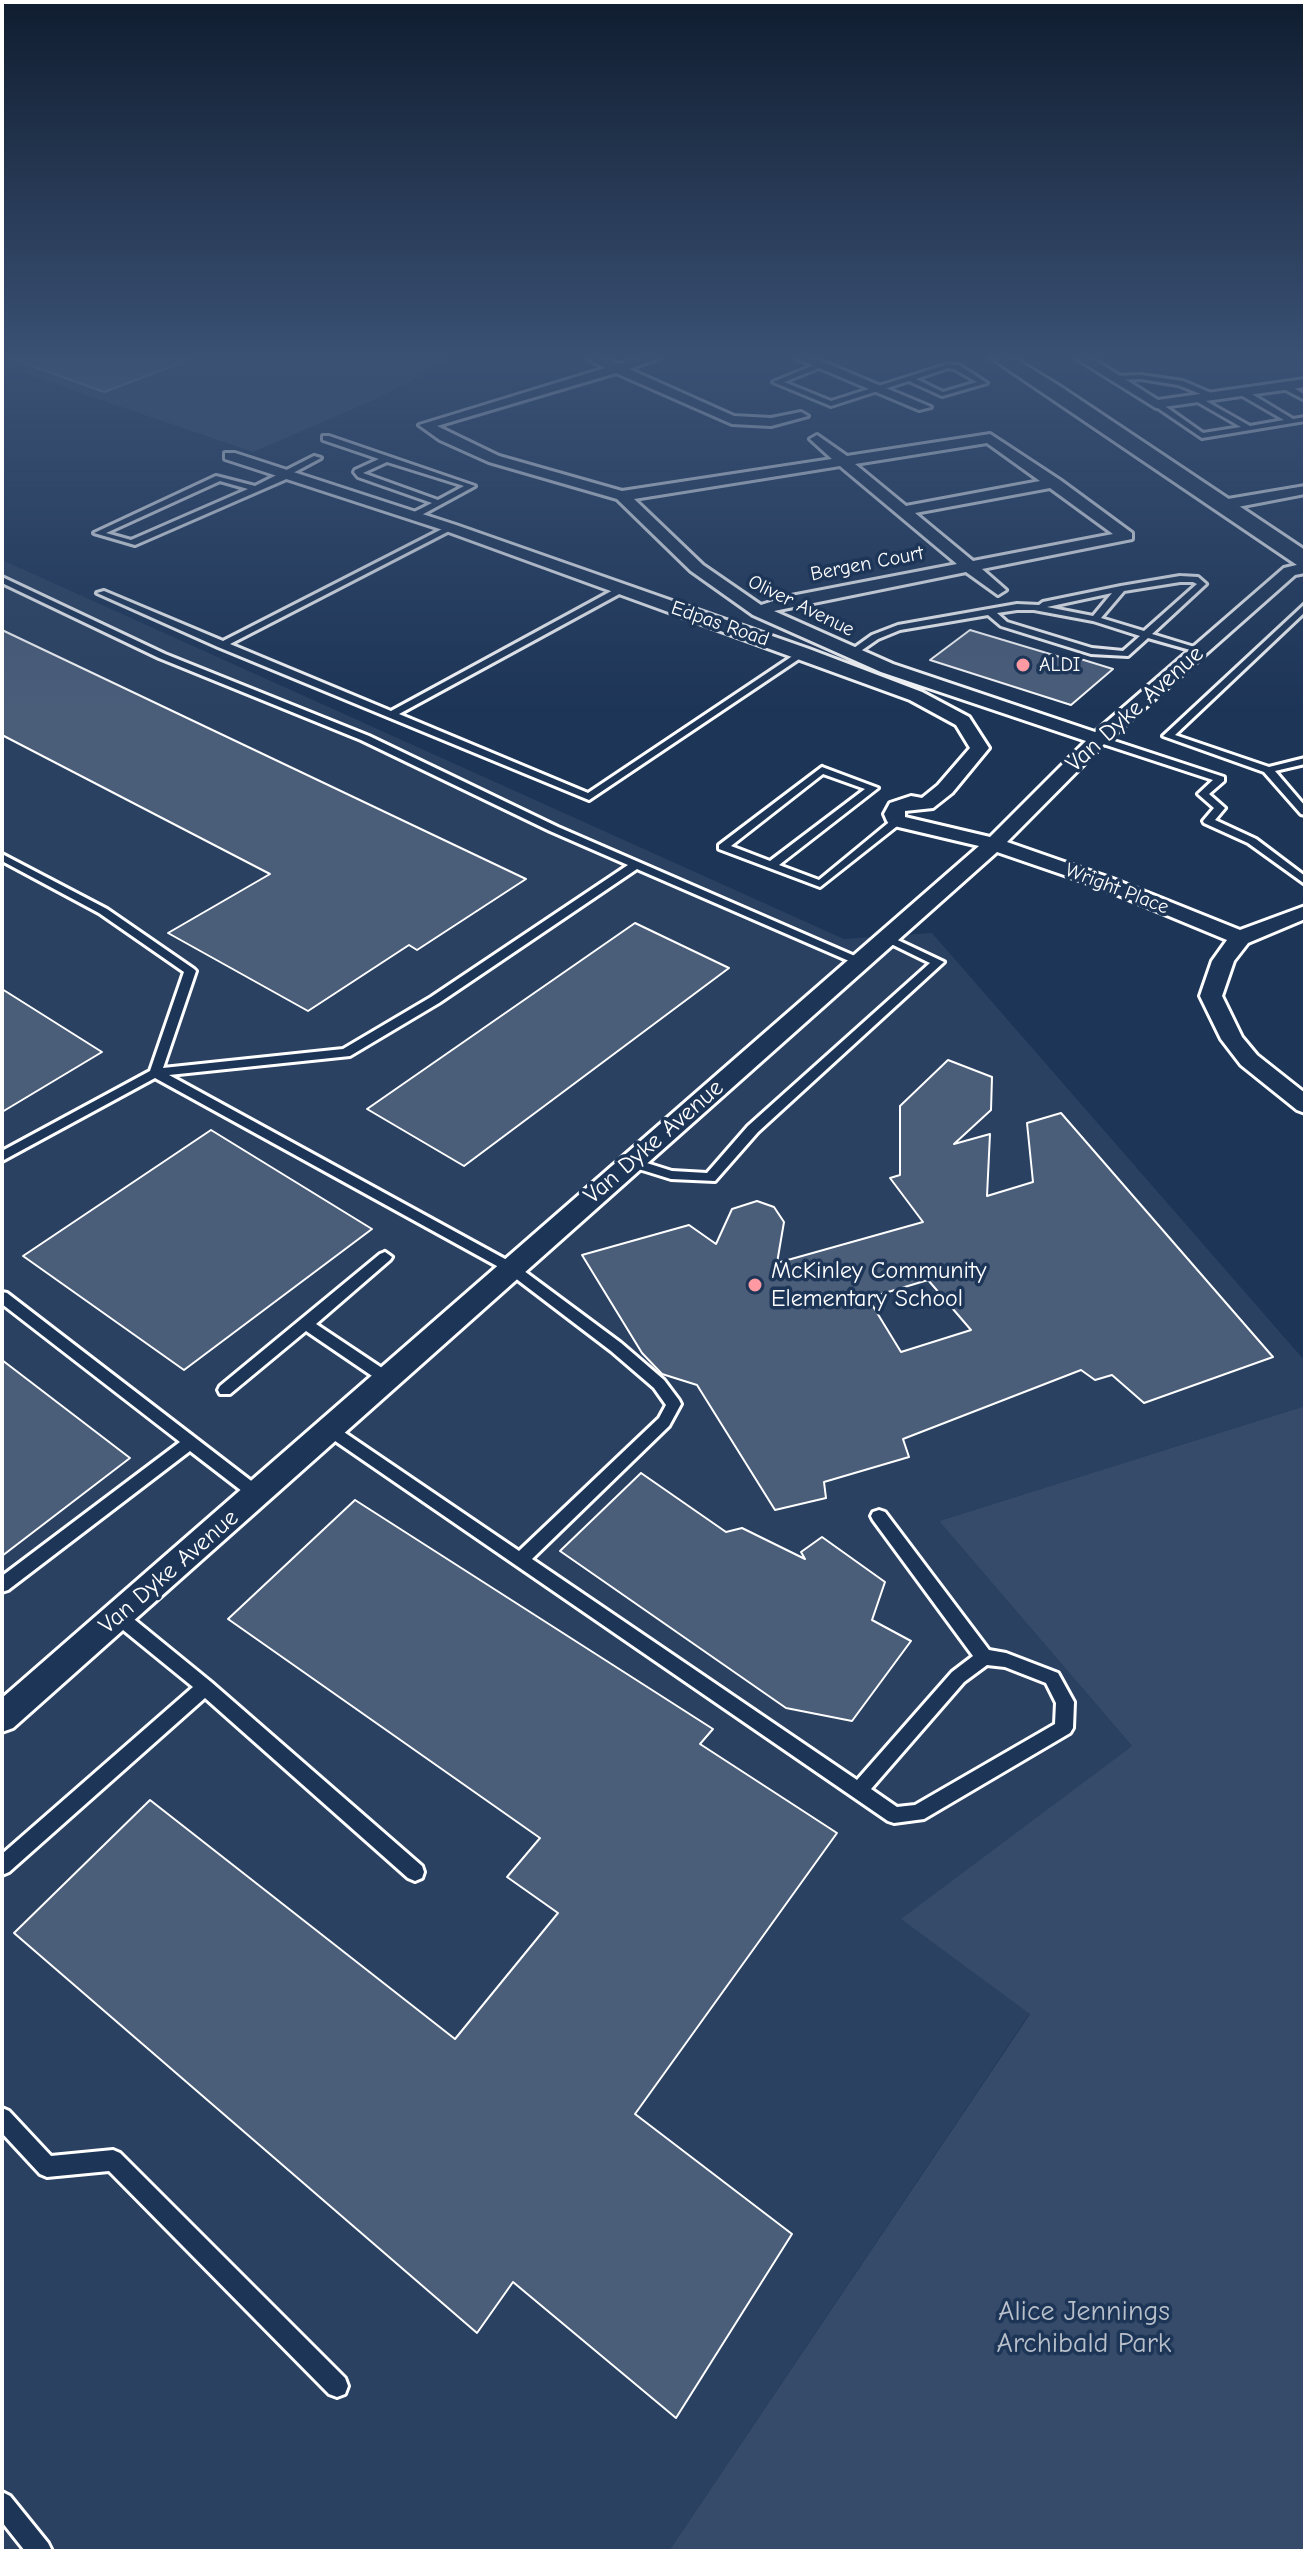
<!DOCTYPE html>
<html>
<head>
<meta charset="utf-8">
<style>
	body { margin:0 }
	#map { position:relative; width:1307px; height:2553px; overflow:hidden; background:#1d3557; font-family:"Comic Neue",sans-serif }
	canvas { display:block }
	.frame { position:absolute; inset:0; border:4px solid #fff; pointer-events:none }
</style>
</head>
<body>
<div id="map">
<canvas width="1307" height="2553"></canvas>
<div class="frame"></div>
</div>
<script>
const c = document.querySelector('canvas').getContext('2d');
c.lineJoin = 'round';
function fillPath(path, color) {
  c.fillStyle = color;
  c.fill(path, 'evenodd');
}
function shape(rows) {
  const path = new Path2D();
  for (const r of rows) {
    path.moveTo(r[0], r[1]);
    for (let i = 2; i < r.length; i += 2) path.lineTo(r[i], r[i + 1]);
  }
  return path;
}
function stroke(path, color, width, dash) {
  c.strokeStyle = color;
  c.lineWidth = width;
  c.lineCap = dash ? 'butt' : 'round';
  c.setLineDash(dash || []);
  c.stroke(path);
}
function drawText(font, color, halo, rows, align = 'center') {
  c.font = font + ' "Comic Neue",sans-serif';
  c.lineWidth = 7;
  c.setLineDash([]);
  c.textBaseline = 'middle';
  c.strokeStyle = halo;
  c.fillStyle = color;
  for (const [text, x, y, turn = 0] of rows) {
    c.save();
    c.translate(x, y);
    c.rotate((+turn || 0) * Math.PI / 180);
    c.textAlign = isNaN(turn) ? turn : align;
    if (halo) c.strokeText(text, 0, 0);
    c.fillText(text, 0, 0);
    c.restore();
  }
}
const built = shape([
	[2,560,844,939,932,933,1305,1361,1305,1406,939,1521,1132,1746,902,1919,1030,2013,669,2551,2,2551]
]);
const green = shape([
	[2,357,453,357,376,399,253,452,2,366],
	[1305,1406,1305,2551,669,2551,1030,2014,901,1919,1132,1746,939,1521]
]);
const water = shape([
	[7,357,182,357,189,360,104,392,7,357]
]);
const building = shape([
	[2,630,526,879,417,950,409,945,308,1011,168,933,270,874,2,735,2,630],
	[970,630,1070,660,1074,657,1113,669,1071,705,930,660,970,630],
	[635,923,729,968,464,1166,367,1109,635,923],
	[2,989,102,1052,2,1112,2,989],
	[948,1060,992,1077,991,1110,954,1144,990,1134,987,1196,1033,1182,1027,1123,1061,1113,1273,1357,1144,1403,1112,1375,1095,1380,1081,1370,903,1439,909,1457,824,1482,826,1498,775,1510,697,1385,662,1374,642,1353,582,1255,689,1225,716,1244,732,1209,757,1201,774,1207,784,1222,777,1263,923,1222,890,1178,900,1175,900,1106,948,1060],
	[928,1280,971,1330,901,1352,868,1298,928,1280],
	[211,1130,372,1229,184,1370,23,1256,211,1130],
	[2,1360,130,1458,2,1556,2,1360],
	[641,1473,726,1532,742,1528,805,1559,801,1552,822,1537,885,1582,872,1620,911,1641,852,1721,786,1708,560,1551,641,1473],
	[355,1500,713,1729,700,1744,837,1833,635,2114,792,2234,676,2418,513,2282,477,2333,14,1933,150,1800,455,2039,558,1913,507,1877,540,1838,228,1619,355,1500]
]);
const lane = shape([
	[817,364,824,366,784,382,831,401,948,364,959,365,987,383,942,396,909,381,831,406,773,382,817,364],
	[948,368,954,369,977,382,943,392,916,379,948,368],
	[1141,375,1183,381,1218,396,1211,398,1178,385,1141,379,1113,380,1109,378,1113,376,1141,375],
	[1282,384,1288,384,1305,395,1305,400,1282,388,1282,384],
	[1239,390,1245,390,1293,419,1305,417,1305,421,1202,438,1152,404,1159,402,1203,433,1241,427,1194,400,1194,396,1197,396,1250,426,1284,420,1239,394,1239,390],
	[323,436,329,436,475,486,416,518,410,518,410,514,432,503,358,477,354,472,355,470,379,459,323,440,323,436],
	[387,462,464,486,438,500,363,473,387,462],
	[314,456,321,458,291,474,291,477,135,545,94,533,216,476,255,486,314,456],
	[220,481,248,489,131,540,106,533,220,481],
	[448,526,455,528,230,644,391,711,617,588,623,588,623,592,399,714,588,793,800,651,808,653,589,800,218,647,97,593,104,591,223,641,448,526],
	[1180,576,1198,577,1206,584,1152,634,1201,649,1201,653,1148,638,1128,656,1091,654,1001,626,988,615,900,630,878,639,855,655,847,653,872,635,898,625,1017,604,1039,605,1043,602,1121,586,1180,576],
	[1180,582,1193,582,1197,584,1144,631,1101,618,1124,591,1180,582],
	[1112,593,1093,616,1047,607,1112,593],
	[1017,610,1034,610,1093,621,1140,636,1123,651,1092,648,1007,622,997,613,1017,610],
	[2,577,165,654,369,736,558,827,864,960,864,964,856,964,637,869,439,1003,350,1056,169,1075,516,1265,621,1343,664,1380,679,1400,681,1404,669,1426,532,1559,857,1780,952,1672,973,1656,873,1520,871,1516,873,1512,879,1510,885,1512,989,1650,1006,1653,1058,1673,1074,1702,1073,1728,1070,1733,924,1819,894,1823,888,1821,325,1434,322,1430,325,1426,335,1426,519,1551,659,1418,666,1405,654,1388,611,1351,506,1271,155,1078,2,1161,2,1151,150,1071,184,972,99,913,2,861,2,854,107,909,194,969,196,971,163,1068,343,1049,431,997,628,865,550,831,361,740,159,658,2,583,2,577],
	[987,1665,1005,1667,1046,1683,1056,1703,1055,1724,915,1805,897,1807,871,1789,964,1682,987,1665],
	[1305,604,1305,612,1175,735,1269,767,1305,758,1305,764,1275,771,1305,806,1305,815,1301,814,1264,772,1163,736,1305,604],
	[1094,737,1102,737,1224,777,1224,781,1209,794,1225,808,1215,820,1256,839,1305,876,1305,884,1248,843,1204,823,1203,821,1214,808,1198,794,1213,780,1094,741,1094,737],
	[822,767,878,788,779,865,819,880,893,819,901,819,901,823,820,887,719,849,719,845,822,767],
	[823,774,865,789,770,861,731,846,823,774],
	[887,935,944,962,758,1132,715,1181,671,1179,626,1165,624,1162,626,1159,631,1158,672,1171,707,1173,748,1126,930,963,883,940,883,936,887,935],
	[385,1252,392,1257,390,1260,316,1324,391,1374,393,1378,391,1382,381,1382,306,1331,230,1394,220,1394,218,1390,220,1386,380,1254,385,1252],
	[2,1292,7,1293,263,1490,265,1494,263,1498,257,1500,251,1498,190,1451,8,1590,2,1592,2,1576,180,1442,2,1304,2,1292],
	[118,1609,124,1611,211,1682,422,1866,424,1872,422,1878,415,1881,408,1878,205,1698,9,1872,2,1875,2,1854,193,1687,112,1621,110,1616,112,1611,118,1609],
	[2,2108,9,2111,51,2156,113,2150,120,2153,345,2378,348,2386,345,2394,337,2397,329,2394,109,2171,47,2177,40,2174,2,2133,2,2108],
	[2,2492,10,2496,48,2543,52,2551,25,2551,2,2522,2,2492]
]);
const street = shape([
	[585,357,603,357,618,364,640,357,662,357,629,369,734,416,771,418,801,412,808,416,771,426,732,424,616,373,437,426,499,456,622,491,832,459,810,439,817,435,847,456,990,434,1060,480,1132,533,1132,539,982,569,1006,590,998,595,966,572,774,611,893,664,1095,732,1284,568,1305,563,1305,573,1295,575,1105,743,1007,842,1113,879,1240,930,1305,906,1305,919,1248,943,1234,961,1222,996,1242,1037,1257,1055,1305,1093,1305,1113,1297,1110,1241,1065,1221,1039,1200,996,1212,961,1227,940,1099,887,997,852,13,1728,2,1732,2,1698,979,846,890,825,887,821,884,814,890,803,911,796,922,798,938,785,970,748,956,725,910,700,446,531,225,459,225,453,235,453,456,525,809,649,922,692,969,717,989,748,952,793,933,808,905,811,905,817,990,837,1086,741,881,672,753,615,691,571,617,499,489,462,440,440,419,425,605,368,585,357],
	[987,443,1040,481,906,506,855,464,987,443],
	[840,466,957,564,786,597,761,605,703,565,634,499,840,466],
	[1050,488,1113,534,973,561,915,513,1050,488],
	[793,357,812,357,931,407,919,410,793,357],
	[1074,357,1090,357,1158,400,1305,379,1305,387,1156,408,1074,357],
	[1305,486,1305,494,1222,510,1214,505,1222,500,1305,486]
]);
const secondary = shape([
	[990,357,1012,357,1058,385,1305,550,1305,567,1297,565,990,357]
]);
const markers = [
	[1023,665,8,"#ff9aa2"],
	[755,1285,8,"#ff9aa2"]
];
const farStreetnames = [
	["Bergen Court",867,564,-11],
	["Oliver Avenue",801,606,26],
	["Edpas Road",720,624,19],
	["Wright Place",1117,889,21]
];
const farPoinames = [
	["ALDI",1039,665]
];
const streetNames = [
	["Van Dyke Avenue",1135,709,-42],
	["Van Dyke Avenue",654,1142,-41],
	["Van Dyke Avenue",169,1572,-41]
];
const poiNames = [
	["McKinley Community",771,1271],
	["Elementary School",771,1299]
];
const nearParknames = [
	["Alice Jennings",1084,2312],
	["Archibald Park",1084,2344]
];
fillPath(built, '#2a4161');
fillPath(green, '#364b69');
fillPath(water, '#617289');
stroke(water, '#a0aab8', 2);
fillPath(building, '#4a5d79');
stroke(building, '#fff', 2);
stroke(lane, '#fff', 6);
stroke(street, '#fff', 6);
stroke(secondary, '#fff', 6);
fillPath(lane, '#1d3557');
fillPath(street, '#1d3557');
fillPath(secondary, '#1d3557');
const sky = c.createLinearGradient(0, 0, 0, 715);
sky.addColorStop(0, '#101d30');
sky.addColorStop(0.5, '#3a5174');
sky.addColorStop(1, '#3a517400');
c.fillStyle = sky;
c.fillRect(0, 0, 1307, 715);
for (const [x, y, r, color] of markers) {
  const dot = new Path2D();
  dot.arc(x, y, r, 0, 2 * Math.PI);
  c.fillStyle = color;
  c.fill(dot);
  stroke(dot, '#1d3557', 3);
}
drawText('20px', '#fff', '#1d3557', farStreetnames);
drawText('20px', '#fff', '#1d3557', farPoinames, 'left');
drawText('24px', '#fff', '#1d3557', streetNames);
drawText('24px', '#fff', '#1d3557', poiNames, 'left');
drawText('28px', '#b9c0ca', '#1d3557', nearParknames);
</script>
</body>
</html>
